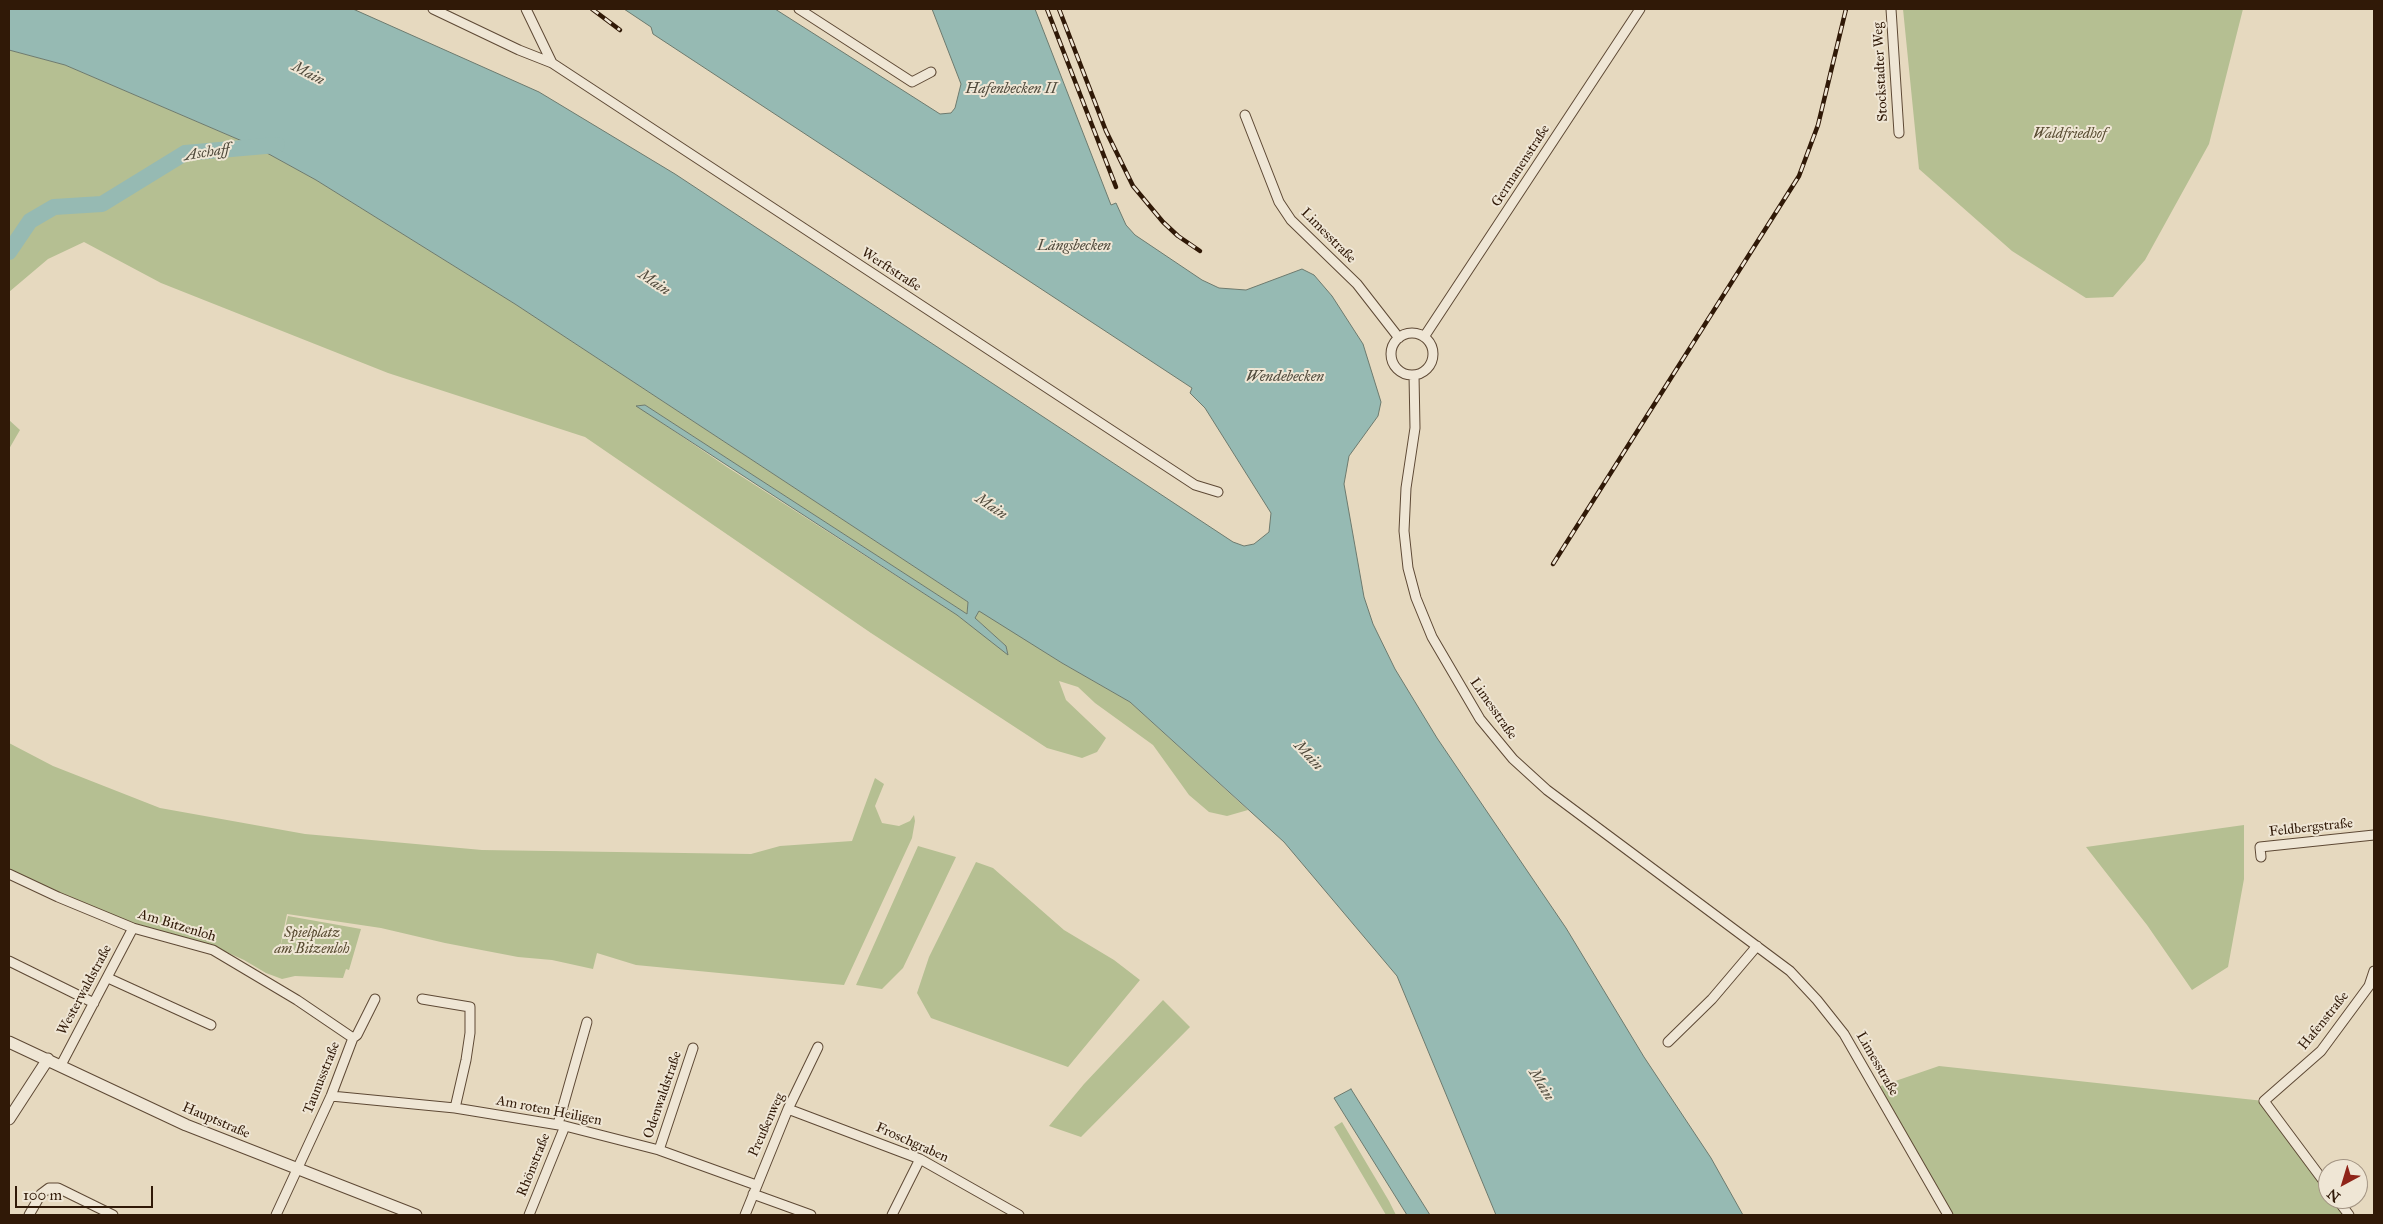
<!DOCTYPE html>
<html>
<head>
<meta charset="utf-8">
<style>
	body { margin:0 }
	#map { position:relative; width:2383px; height:1224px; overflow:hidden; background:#e6d9bf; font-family:"IM FELL Great Primer",serif }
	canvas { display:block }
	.frame { position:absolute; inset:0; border:10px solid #301907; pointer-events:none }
	.north { position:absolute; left:2318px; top:1159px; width:50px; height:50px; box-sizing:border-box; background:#efe6d5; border:1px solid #a39483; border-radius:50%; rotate:219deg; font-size:14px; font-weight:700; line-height:20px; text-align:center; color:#301907 }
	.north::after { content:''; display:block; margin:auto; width:18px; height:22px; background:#8f2418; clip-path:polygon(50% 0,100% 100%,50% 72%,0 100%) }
	.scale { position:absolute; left:15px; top:1186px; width:138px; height:22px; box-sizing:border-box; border:2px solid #301907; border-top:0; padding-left:6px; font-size:15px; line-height:18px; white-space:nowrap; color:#301907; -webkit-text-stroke:4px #efe6d5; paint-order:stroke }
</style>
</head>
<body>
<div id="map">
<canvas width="2383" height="1224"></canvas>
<div class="frame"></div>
<div class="north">N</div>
<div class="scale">100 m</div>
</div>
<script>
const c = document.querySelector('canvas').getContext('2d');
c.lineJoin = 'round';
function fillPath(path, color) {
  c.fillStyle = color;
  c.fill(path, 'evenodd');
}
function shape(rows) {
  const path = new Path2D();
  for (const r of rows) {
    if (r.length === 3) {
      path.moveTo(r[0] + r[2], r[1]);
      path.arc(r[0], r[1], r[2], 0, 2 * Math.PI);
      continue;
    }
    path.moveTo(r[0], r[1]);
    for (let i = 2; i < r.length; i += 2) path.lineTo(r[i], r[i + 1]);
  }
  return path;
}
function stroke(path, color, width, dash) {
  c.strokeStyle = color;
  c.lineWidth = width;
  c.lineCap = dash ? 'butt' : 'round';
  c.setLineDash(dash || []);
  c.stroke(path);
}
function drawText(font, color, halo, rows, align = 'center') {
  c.font = font + ' "IM FELL Great Primer",serif';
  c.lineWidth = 4;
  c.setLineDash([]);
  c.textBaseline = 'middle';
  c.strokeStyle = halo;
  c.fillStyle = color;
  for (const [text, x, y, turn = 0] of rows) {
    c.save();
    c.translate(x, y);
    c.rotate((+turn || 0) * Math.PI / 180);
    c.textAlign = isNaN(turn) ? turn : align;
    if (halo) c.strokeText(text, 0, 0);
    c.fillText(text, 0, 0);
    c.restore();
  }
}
const green = shape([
	[1903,9,2243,9,2209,144,2145,260,2113,297,2086,298,2012,251,1919,169],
	[9,50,65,65,256,147,316,180,515,304,968,602,967,614,645,405,637,406,727,467,957,615,1008,654,1006,646,975,618,979,610,1062,663,1130,702,1248,810,1227,816,1209,812,1189,795,1153,745,1095,703,1078,687,1059,681,1066,700,1106,738,1097,752,1082,758,1047,748,871,633,585,437,388,373,161,283,84,242,48,259,9,292],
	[9,420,20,430,9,449],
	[9,743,53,766,160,808,305,834,482,850,751,854,780,846,852,841,875,778,884,784,875,806,882,823,899,826,910,821,914,815,915,821,912,838,844,985,636,965,597,953,593,969,552,960,518,957,445,943,381,928,287,914,279,952,288,916,361,929,349,970,346,969,343,978,295,976,282,979,266,973,244,960,208,944,134,923,86,905,9,869],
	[2244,825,2244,879,2228,967,2192,990,2147,925,2086,847],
	[918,846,956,857,903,968,882,989,856,985],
	[976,862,993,868,1064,930,1114,960,1140,980,1068,1067,931,1018,917,993,929,957],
	[1163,1000,1190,1027,1081,1137,1049,1126,1084,1084],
	[1939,1066,2264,1101,2328,1187,2328,1199,2337,1199,2349,1215,1948,1215,1875,1088],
	[1342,1122,1389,1201,1396,1215,1386,1215,1334,1127]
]);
const water = shape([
	[9,9,353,9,539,92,675,174,1233,542,1244,546,1254,544,1269,532,1271,513,1205,408,1190,393,1192,388,653,34,651,27,624,9,775,9,940,114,951,113,955,108,961,84,932,9,1035,9,1111,205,1116,203,1126,225,1135,235,1202,280,1219,288,1246,290,1302,269,1314,275,1332,296,1363,344,1381,402,1378,416,1349,456,1344,484,1364,597,1373,624,1395,669,1437,738,1566,928,1644,1057,1711,1158,1743,1215,1496,1215,1397,976,1284,842,1130,702,1062,663,979,611,975,618,1006,646,1008,655,957,615,636,406,645,405,967,614,968,602,515,304,316,180,256,147,65,65,9,50,9,9],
	[1351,1089,1430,1215,1407,1215,1334,1098,1351,1089]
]);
const river = shape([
	[9,252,30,221,54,207,102,204,185,153,277,145]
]);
const minor = shape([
	[433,9,519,50,552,63,1195,485,1218,492],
	[526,9,552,63],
	[799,9,912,82,931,72],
	[1891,9,1899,133],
	[1245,115,1279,202,1291,220,1357,284,1399,338],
	[1412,354,21],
	[1424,337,1640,9],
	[1414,375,1415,428,1406,488,1404,531,1408,568,1416,598,1432,637,1480,719,1513,759,1547,790,1790,971,1817,1000,1844,1034,1948,1215],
	[2261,857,2260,847,2374,835],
	[9,874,58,897,133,928,213,950,297,1000,353,1038],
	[9,961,94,1003],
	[108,978,211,1025],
	[422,999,470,1007,470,1033,466,1060,455,1108],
	[1668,1042,1712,999,1757,946],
	[61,1065,133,928],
	[331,1096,455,1108,565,1126,659,1150,756,1185],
	[788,1109,920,1159,1019,1215],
	[558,1124,587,1022],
	[659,1150,693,1048],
	[2328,1187,2264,1101,2321,1051,2369,986,2374,971],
	[753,1194,811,1215],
	[2337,1199,2349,1215],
	[29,1215,41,1194,49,1188,58,1188,113,1215],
	[276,1215,331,1096,353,1038,357,1035,375,999],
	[529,1215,565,1126],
	[745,1215,788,1109,818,1047],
	[892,1215,920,1159]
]);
const tertiary = shape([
	[9,1042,186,1125,416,1215],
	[9,1119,48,1059]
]);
const rail = shape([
	[592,9,620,30],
	[1047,9,1116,187],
	[1059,9,1106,131,1133,186,1163,222,1178,236,1200,251],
	[1553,564,1799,176,1818,125,1846,9]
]);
const streetNames = [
	["Stockstadter Weg",1881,72,-93],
	["Germanenstraße",1521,166,-57],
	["Limesstraße",1328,236,45],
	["Werftstraße",891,270,33],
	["Limesstraße",1493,709,55],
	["Feldbergstraße",2311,828,-6],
	["Am Bitzenloh",177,926,17],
	["Westerwaldstraße",85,990,-62],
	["Hafenstraße",2324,1021,-51],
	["Limesstraße",1877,1064,60],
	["Taunusstraße",322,1078,-68],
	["Odenwaldstraße",663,1095,-71],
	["Am roten Heiligen",549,1111,11],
	["Hauptstraße",216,1121,23],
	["Preußenweg",767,1125,-66],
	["Froschgraben",912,1143,24],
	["Rhönstraße",534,1165,-68]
];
const parkNames = [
	["Waldfriedhof",2070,135],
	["Spielplatz",312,934],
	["am Bitzenloh",312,950]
];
const waterNames = [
	["Main",308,74,28],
	["Hafenbecken II",1011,89],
	["Aschaff",207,153,-9],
	["Längsbecken",1074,246],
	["Main",654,283,34],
	["Wendebecken",1285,377],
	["Main",991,507,34],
	["Main",1308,756,47],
	["Main",1541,1085,59]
];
fillPath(green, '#b5bf92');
fillPath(water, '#96bab3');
stroke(water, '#6d7a6e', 1);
stroke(river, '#96bab3', 16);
stroke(minor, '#5e4935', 11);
stroke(tertiary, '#5e4935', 13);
stroke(minor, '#efe6d5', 9);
stroke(tertiary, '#efe6d5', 11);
stroke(rail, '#301907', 4.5);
stroke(rail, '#efe6d5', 2.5, [8]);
drawText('14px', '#301907', '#efe6d5', streetNames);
drawText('italic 14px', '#584b31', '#efe6d5', parkNames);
drawText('italic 15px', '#4f493b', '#efe6d5', waterNames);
</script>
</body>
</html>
